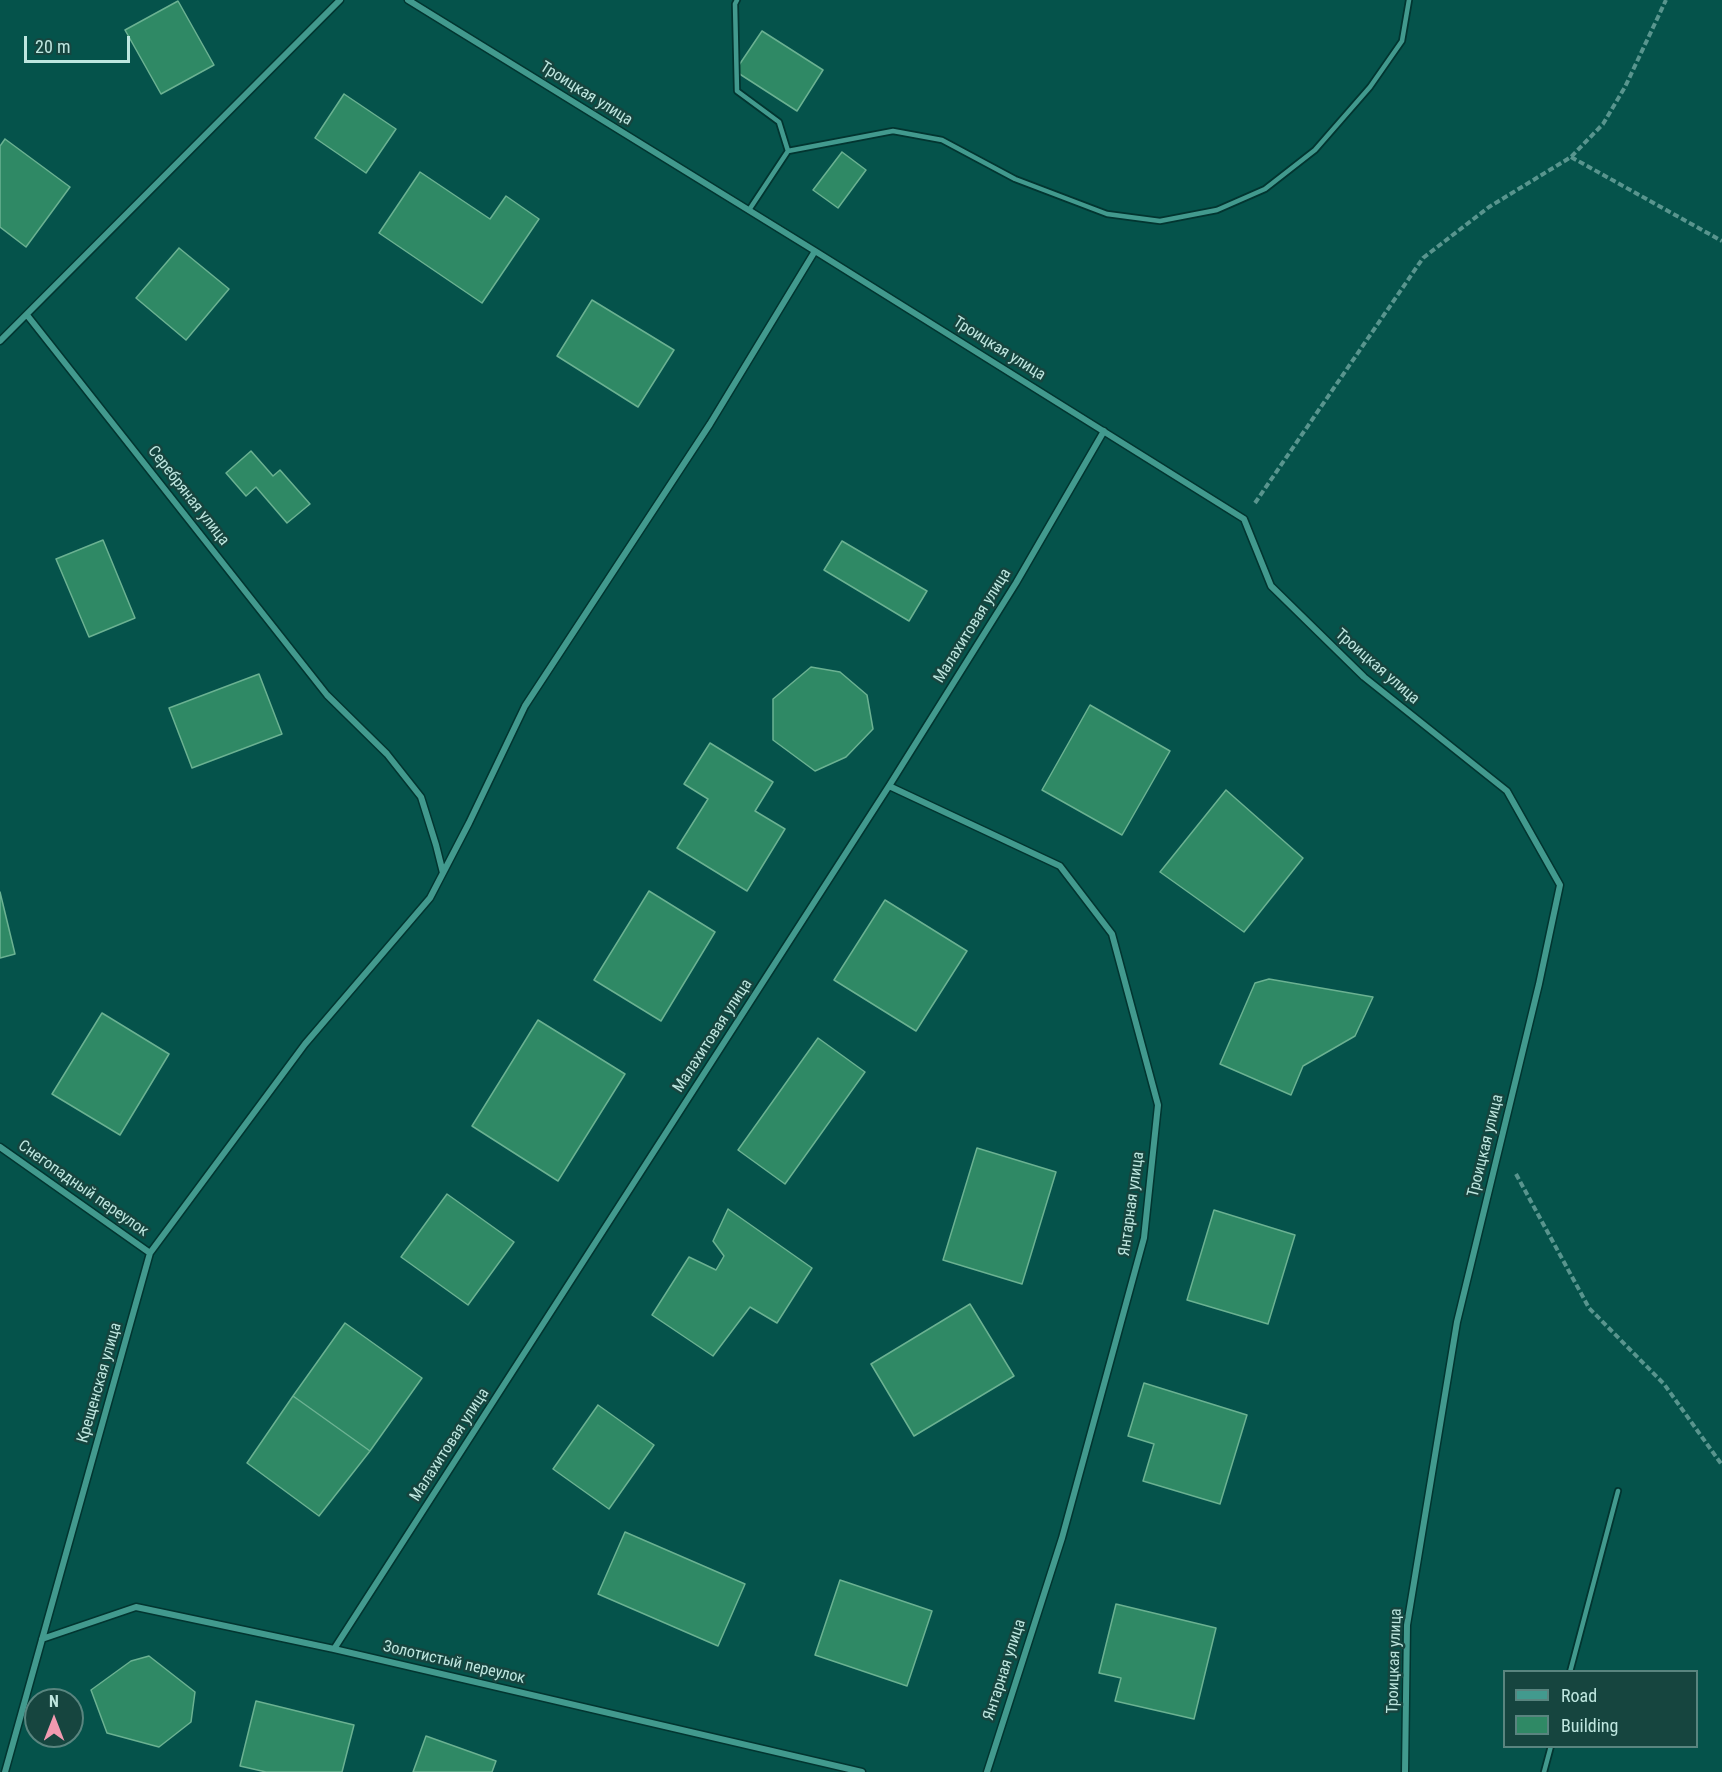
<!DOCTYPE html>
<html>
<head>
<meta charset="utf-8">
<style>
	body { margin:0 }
	#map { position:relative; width:1722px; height:1772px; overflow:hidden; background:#05534b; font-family:"Roboto Condensed",sans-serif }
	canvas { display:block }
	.legend { position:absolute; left:1503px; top:1670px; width:195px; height:78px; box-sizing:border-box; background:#16453f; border:2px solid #59857f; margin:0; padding:8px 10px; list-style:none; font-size:18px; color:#bee6df }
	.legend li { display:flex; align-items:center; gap:12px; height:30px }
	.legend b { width:30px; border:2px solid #59857f }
	.north { position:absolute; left:24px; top:1688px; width:60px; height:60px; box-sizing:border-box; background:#16453f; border:2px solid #59857f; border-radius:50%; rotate:0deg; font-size:16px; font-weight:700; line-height:24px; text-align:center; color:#bee6df }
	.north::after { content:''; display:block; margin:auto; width:21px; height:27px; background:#f29ab0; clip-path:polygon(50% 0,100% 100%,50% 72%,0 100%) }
	.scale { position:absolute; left:24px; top:36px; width:106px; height:27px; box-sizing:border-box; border:3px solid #bee6df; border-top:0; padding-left:8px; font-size:18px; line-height:21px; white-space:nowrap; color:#bee6df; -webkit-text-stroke:4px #16453f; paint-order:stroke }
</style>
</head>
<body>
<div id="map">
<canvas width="1722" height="1772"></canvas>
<ul class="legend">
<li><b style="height:8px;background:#429a8e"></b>Road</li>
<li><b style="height:16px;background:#2f8965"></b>Building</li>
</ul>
<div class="north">N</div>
<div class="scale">20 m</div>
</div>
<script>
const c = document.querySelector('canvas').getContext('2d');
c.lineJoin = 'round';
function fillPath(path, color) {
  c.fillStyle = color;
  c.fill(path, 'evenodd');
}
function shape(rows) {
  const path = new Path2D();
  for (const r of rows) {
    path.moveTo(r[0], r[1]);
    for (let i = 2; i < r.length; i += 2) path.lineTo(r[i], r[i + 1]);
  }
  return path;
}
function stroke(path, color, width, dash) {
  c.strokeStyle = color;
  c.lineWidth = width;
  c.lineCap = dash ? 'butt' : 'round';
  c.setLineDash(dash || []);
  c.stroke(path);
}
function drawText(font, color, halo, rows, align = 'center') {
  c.font = font + ' "Roboto Condensed",sans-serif';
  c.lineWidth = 5;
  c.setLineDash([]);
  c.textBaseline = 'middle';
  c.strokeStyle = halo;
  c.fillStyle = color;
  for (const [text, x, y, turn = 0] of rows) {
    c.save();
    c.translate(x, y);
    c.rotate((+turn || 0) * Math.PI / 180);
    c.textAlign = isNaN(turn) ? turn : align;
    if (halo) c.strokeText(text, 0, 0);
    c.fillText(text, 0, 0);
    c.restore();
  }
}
const building = shape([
	[178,1,214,65,161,94,125,30,178,1],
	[762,31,823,70,797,111,735,71,762,31],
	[344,94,396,129,366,173,315,138,344,94],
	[5,139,70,187,26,247,0,227,0,146,5,139],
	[842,152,866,170,838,208,813,190,842,152],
	[420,172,490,219,506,196,539,219,482,303,379,233,420,172],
	[179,248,229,289,186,340,136,298,179,248],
	[592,300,674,350,638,407,557,356,592,300],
	[251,451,273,476,280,470,310,504,287,523,256,487,246,496,226,473,251,451],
	[103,540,135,618,89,637,56,559,103,540],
	[842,541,927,591,909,621,824,570,842,541],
	[811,667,840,672,867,695,873,729,846,757,815,771,773,740,773,699,811,667],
	[259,674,282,734,192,768,169,708,259,674],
	[1090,705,1170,751,1122,835,1042,790,1090,705],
	[710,743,773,782,755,811,785,829,747,891,677,848,708,799,684,784,710,743],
	[1226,790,1303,858,1244,932,1160,872,1226,790],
	[649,891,715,932,661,1021,594,980,649,891],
	[0,892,15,954,0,958,0,892],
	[885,900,967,951,916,1031,834,980,885,900],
	[1269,979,1373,997,1355,1036,1303,1066,1291,1095,1220,1064,1255,983,1269,979],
	[102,1013,169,1054,120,1135,52,1094,102,1013],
	[538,1020,625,1074,558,1181,472,1126,538,1020],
	[818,1038,865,1072,785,1184,738,1150,818,1038],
	[977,1148,1056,1172,1022,1284,943,1260,977,1148],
	[447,1194,514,1242,468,1305,401,1257,447,1194],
	[728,1209,812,1268,777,1323,750,1307,713,1356,652,1315,689,1257,716,1270,724,1256,713,1241,728,1209],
	[1214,1210,1295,1235,1268,1324,1187,1300,1214,1210],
	[970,1304,1014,1376,914,1436,871,1364,970,1304],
	[345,1323,422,1378,370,1451,293,1396,345,1323],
	[1144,1383,1247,1415,1220,1504,1143,1481,1154,1444,1128,1436,1144,1383],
	[293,1396,370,1451,319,1516,247,1463,293,1396],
	[598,1405,654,1445,609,1509,553,1469,598,1405],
	[625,1532,745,1584,718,1646,598,1594,625,1532],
	[840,1580,932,1611,907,1686,815,1655,840,1580],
	[1116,1604,1216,1628,1194,1719,1115,1701,1121,1678,1099,1673,1116,1604],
	[149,1656,195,1692,191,1722,159,1747,107,1733,91,1690,131,1661,149,1656],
	[256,1701,354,1725,342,1772,266,1772,240,1766,256,1701],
	[426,1736,496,1761,492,1772,413,1772,426,1736]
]);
const path = shape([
	[1571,157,1722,241],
	[1255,503,1423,258,1489,207,1571,157,1603,124,1625,87,1666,0],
	[1516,1174,1589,1308,1664,1384,1722,1465]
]);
const service = shape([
	[737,0,735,4,737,91,779,122,788,151],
	[749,210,788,151,893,131,942,140,1015,179,1107,214,1160,221,1217,210,1265,189,1315,150,1370,87,1402,41,1409,0],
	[1570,1672,1618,1491],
	[1544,1772,1551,1746]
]);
const minor = shape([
	[408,0,815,251,1244,519,1271,586,1364,677,1507,791,1560,885,1539,984,1457,1322,1407,1625,1405,1772],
	[27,315,327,695,387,754,421,797,436,845,443,873],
	[0,341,340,0],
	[889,786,1060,866,1112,934,1158,1105,1144,1238,1062,1538,987,1772],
	[0,1147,150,1253],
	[42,1639,136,1607,334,1649,862,1772],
	[334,1649,889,786,1016,583,1104,431],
	[5,1772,150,1253,305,1044,430,898,469,823,525,706,710,424,815,251]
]);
const streetNames = [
	["Троицкая улица",586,94,32],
	["Троицкая улица",999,349,32],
	["Серебряная улица",188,496,52],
	["Малахитовая улица",973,626,-58],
	["Троицкая улица",1377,667,41],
	["Малахитовая улица",713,1036,-57],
	["Троицкая улица",1486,1146,-76],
	["Снегопадный переулок",83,1189,35],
	["Янтарная улица",1132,1204,-82],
	["Крещенская улица",100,1383,-74],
	["Малахитовая улица",450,1445,-57],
	["Троицкая улица",1395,1661,-88],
	["Золотистый переулок",454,1663,13],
	["Янтарная улица",1005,1670,-72]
];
fillPath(building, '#2f8965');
stroke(building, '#6bb292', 1.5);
stroke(service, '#023530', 8);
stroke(minor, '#023530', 9);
stroke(path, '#59958e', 4, [6, 3]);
stroke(service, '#429a8e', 4.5);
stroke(minor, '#429a8e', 6);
drawText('16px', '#bee6df', '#16453f', streetNames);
</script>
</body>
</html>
